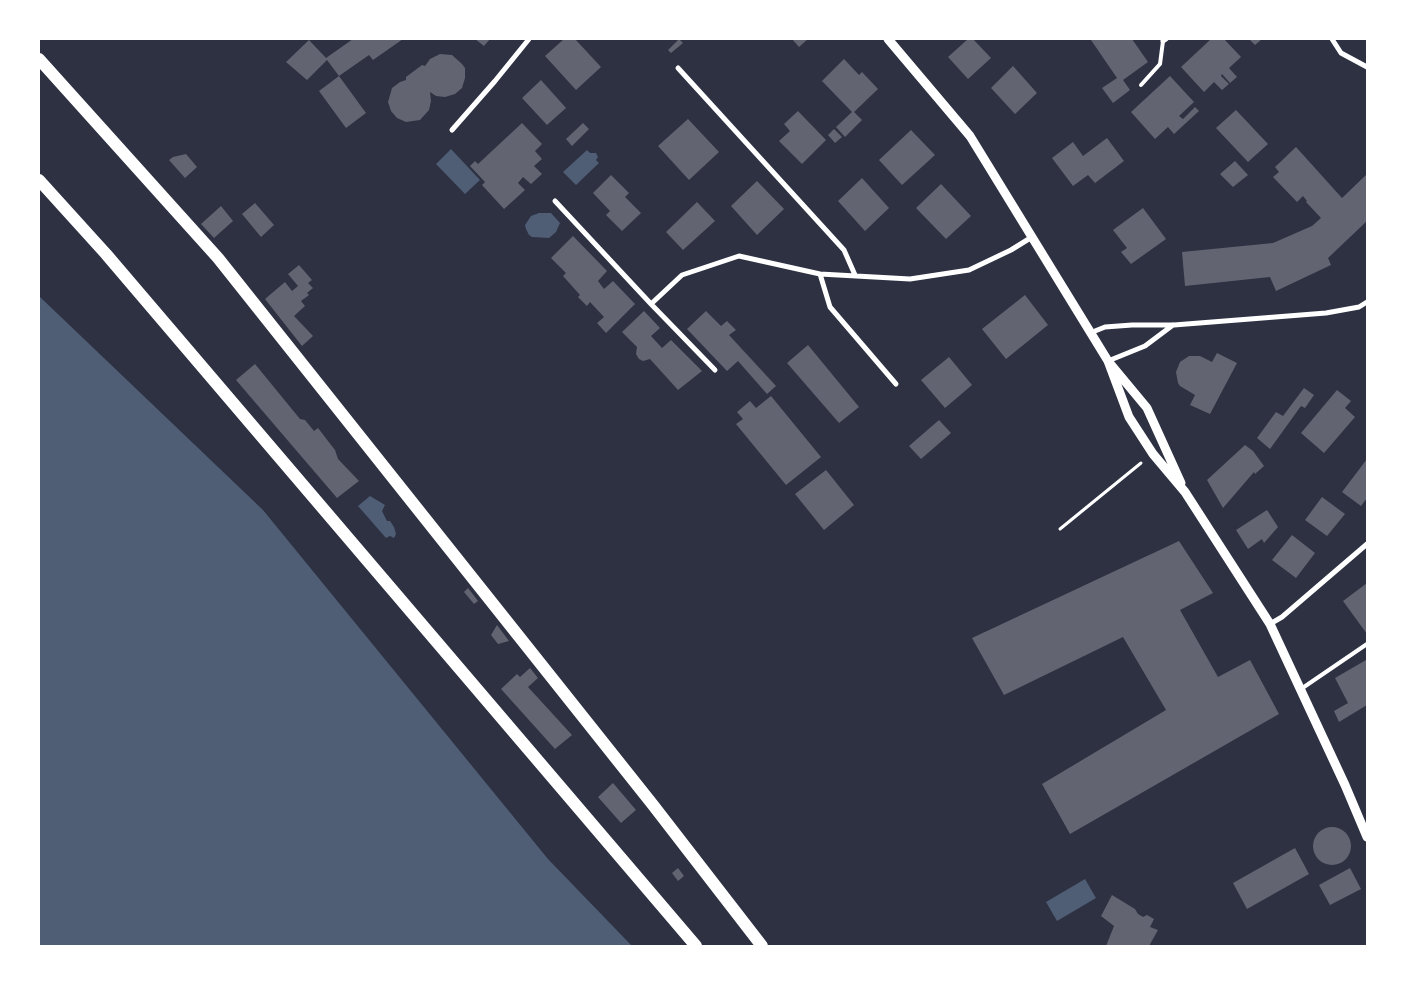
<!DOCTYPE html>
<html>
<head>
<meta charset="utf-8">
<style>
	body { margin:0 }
	#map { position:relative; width:1406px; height:985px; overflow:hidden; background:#2d3142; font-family:Signika,sans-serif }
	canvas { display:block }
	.frame { position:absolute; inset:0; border:40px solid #fff; pointer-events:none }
</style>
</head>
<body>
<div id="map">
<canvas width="1406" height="985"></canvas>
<div class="frame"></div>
</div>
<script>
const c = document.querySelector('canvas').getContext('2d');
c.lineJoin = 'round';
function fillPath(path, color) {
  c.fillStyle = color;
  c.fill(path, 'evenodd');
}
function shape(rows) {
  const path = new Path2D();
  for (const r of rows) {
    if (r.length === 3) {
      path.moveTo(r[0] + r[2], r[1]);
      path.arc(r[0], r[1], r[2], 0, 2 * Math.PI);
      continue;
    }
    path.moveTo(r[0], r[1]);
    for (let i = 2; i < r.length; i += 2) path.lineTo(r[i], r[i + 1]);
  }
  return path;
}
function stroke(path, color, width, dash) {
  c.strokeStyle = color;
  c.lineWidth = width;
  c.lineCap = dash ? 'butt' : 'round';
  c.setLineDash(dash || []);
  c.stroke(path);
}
const water = shape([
	[451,149,480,180,465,194,436,164],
	[587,150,590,153,596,153,598,157,596,160,599,163,576,185,563,172],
	[539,213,551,213,560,223,556,232,549,238,532,237,529,235,526,229,525,225,531,216],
	[39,296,263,510,548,859,632,946,39,946],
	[370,496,385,505,382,511,387,521,390,521,394,527,396,534,394,538,390,536,386,538,358,506],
	[1085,879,1096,898,1057,921,1046,902]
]);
const building = shape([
	[353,39,403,39,373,60,369,55,339,76,366,113,346,128,319,91,339,76,327,60,307,80,286,62,309,40,326,58],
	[475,39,490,39,484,46],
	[564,39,575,39,601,67,576,90,545,56],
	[679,39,683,43,671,53,668,50],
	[792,39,808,39,799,47],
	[968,39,973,39,991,58,968,79,948,57],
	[1092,39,1132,39,1148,62,1123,80,1130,90,1113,103,1102,88,1117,78,1091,40],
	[1211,39,1224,39,1241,57,1229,68,1237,77,1230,83,1222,74,1221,76,1229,84,1222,90,1214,82,1204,92,1181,67],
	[1249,39,1262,39,1255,45],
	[440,54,452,55,462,64,465,68,465,78,462,88,455,94,445,97,436,96,430,92,431,101,429,110,420,120,406,122,397,118,391,111,388,102,392,88,400,82,406,80,406,77,422,65,425,66,430,59],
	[844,59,859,75,862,72,878,89,854,112,862,120,845,137,836,127,852,112,822,81],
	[1013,66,1037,93,1015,114,991,88],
	[1170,76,1194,102,1179,116,1183,119,1195,107,1199,111,1174,134,1168,127,1155,139,1131,112],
	[541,80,566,108,547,125,522,98],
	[1236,110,1268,144,1248,162,1216,128],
	[798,111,826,140,802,164,779,141,790,131,784,124],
	[688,119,719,152,689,180,658,146],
	[522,123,542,144,535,151,542,159,534,166,542,174,531,184,523,177,518,183,525,190,504,209,482,185,485,182,470,166,475,161,478,164],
	[583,123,589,129,572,146,566,139],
	[834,129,842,137,835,143,828,135],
	[911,130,935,155,902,185,879,160],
	[1107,138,1124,161,1095,183,1088,175,1073,186,1052,158,1073,142,1083,156],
	[1296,147,1342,198,1367,174,1367,221,1328,258,1331,265,1276,291,1270,277,1185,286,1182,252,1273,243,1312,226,1321,218,1306,202,1307,201,1303,196,1297,202,1273,177,1279,172,1275,167],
	[186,154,197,167,185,178,169,160,173,157],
	[1235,161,1248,175,1233,187,1220,174],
	[611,175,629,193,625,197,641,213,622,231,606,215,610,211,593,193],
	[862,178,889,208,865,231,838,201],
	[757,181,784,209,757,235,731,206],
	[941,184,971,216,946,239,916,208],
	[697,202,715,221,683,250,666,232],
	[255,203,274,225,261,237,242,214],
	[221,206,233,221,214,238,201,224],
	[1143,208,1166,239,1131,264,1121,252,1127,248,1113,230],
	[573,236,607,271,598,281,604,289,613,281,635,304,606,333,597,323,604,317,590,302,587,306,578,297,580,295,563,276,566,273,551,258],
	[299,265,312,280,308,283,313,288,307,293,309,295,301,301,305,306,294,316,313,336,302,346,265,299,285,282,292,291,298,286,288,274],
	[1025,295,1048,325,1006,359,982,329],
	[644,311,660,328,651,336,662,348,671,340,702,371,678,390,650,359,643,361,639,359,636,354,637,347,622,332],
	[706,311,721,326,727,321,736,330,729,335,776,386,767,394,738,361,727,371,687,329],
	[808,345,859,407,839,423,787,363],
	[1217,353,1237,363,1210,414,1190,405,1195,395,1180,386,1178,383,1176,372,1180,362,1189,356,1200,356,1212,362],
	[949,357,972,385,945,408,921,380],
	[255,364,300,419,305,420,314,431,318,428,335,450,338,459,359,481,337,498,236,380],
	[1304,388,1314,395,1305,408,1301,406,1270,449,1257,438,1276,412,1283,416],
	[1337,390,1351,401,1345,408,1355,417,1324,453,1301,433],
	[771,396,821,457,786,485,736,424,743,419,737,412,750,401,756,408],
	[939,420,951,433,921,459,909,446],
	[1245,445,1253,451,1264,466,1255,474,1254,472,1223,508,1207,480],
	[1367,459,1367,498,1361,506,1342,492],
	[826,470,854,505,824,530,795,494],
	[1322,497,1345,514,1327,536,1305,520],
	[1267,510,1278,527,1264,543,1262,539,1248,549,1236,530],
	[1292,535,1315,553,1296,578,1272,560],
	[1179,541,1213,593,1180,610,1218,677,1250,660,1279,714,1070,834,1042,784,1166,710,1123,637,1004,695,972,638],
	[1367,583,1367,634,1343,601],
	[468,588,478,601,474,604,464,592],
	[497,625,509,641,498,644,491,635],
	[1366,660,1367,705,1339,722,1334,711,1348,703,1335,678],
	[530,668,538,678,528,687,572,735,555,749,501,689,517,674,520,677],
	[613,783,636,810,621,823,598,797],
	[1332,846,19],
	[1295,848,1309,874,1247,909,1233,883],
	[678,868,684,876,678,881,672,873],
	[1350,868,1361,889,1330,905,1319,885],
	[1112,895,1135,909,1138,914,1143,917,1147,915,1154,919,1150,927,1158,930,1149,946,1106,946,1114,926,1101,916]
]);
const path = shape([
	[1060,529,1141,463]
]);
const service = shape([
	[1141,85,1160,64,1163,41],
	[1301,689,1367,644]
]);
const minor = shape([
	[1332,39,1341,53,1367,67],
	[1163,41,1166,39],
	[678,68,844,250,855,275],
	[452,130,495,81,529,39],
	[555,201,651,304,682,275,739,256,820,274,910,279,969,270,1011,250,1032,237],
	[820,274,830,307,896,384],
	[651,304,715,370],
	[1090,333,1105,327,1132,325,1174,325,1326,313,1359,307,1367,302],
	[1108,361,1145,346,1173,325],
	[1270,624,1282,617,1367,544]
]);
const tertiary = shape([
	[888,39,970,136,1108,361,1147,408,1181,483],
	[1108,361,1129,417,1153,454,1185,492,1270,624,1345,785,1367,837]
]);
const primary = shape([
	[39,59,218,258,653,805,762,946],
	[39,180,106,254,696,946]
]);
fillPath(water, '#4f5d75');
fillPath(building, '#626471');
stroke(path, '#fff', 3);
stroke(service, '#fff', 4);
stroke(minor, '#fff', 5);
stroke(tertiary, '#fff', 9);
stroke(primary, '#fff', 12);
</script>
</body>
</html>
